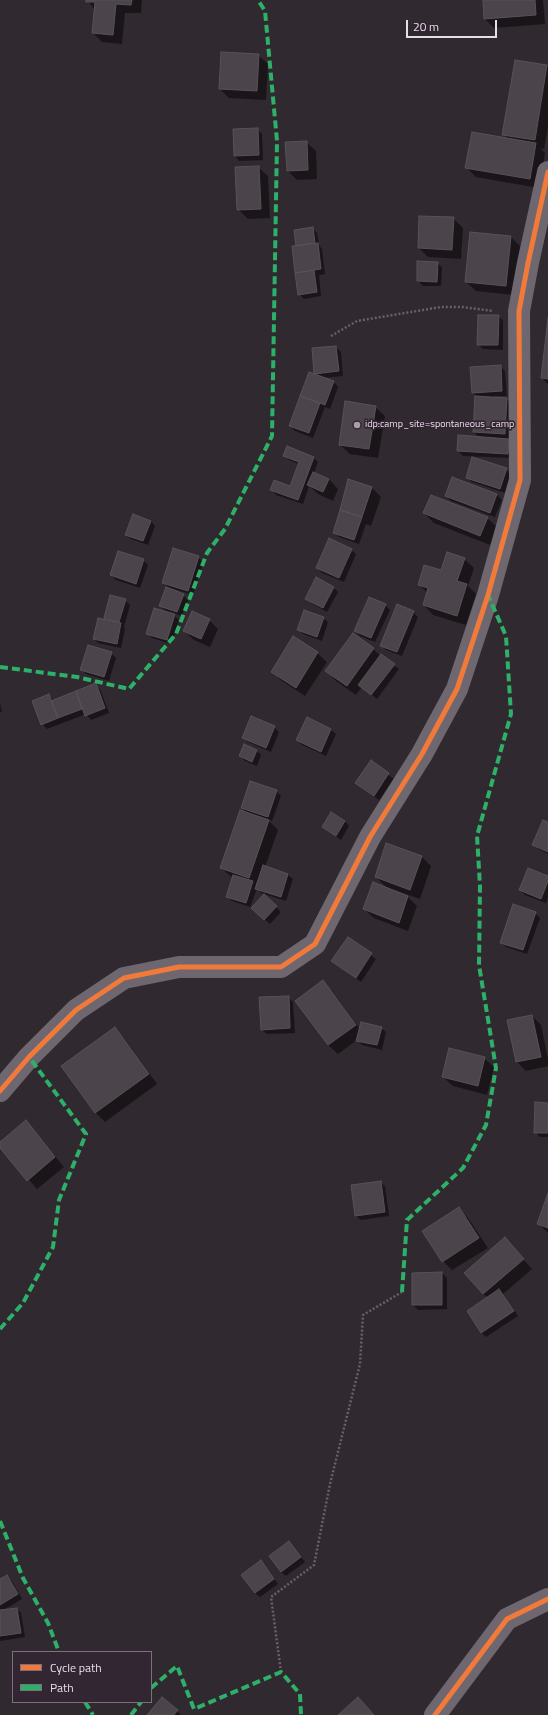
<!DOCTYPE html>
<html>
<head>
<meta charset="utf-8">
<style>
	body { margin:0 }
	#map { position:relative; width:548px; height:1715px; overflow:hidden; background:#302930; font-family:"Titillium Web",sans-serif }
	canvas { display:block }
	.legend { position:absolute; left:12px; top:1651px; width:140px; height:52px; box-sizing:border-box; background:#332633; border:1px solid #7b707b; margin:0; padding:5px 7px; list-style:none; font-size:12px; color:#e7dfe7 }
	.legend li { display:flex; align-items:center; gap:8px; height:20px }
	.legend b { width:20px; border:1px solid #7b707b }
	.scale { position:absolute; left:406px; top:20px; width:91px; height:18px; box-sizing:border-box; border:2px solid #e7dfe7; border-top:0; padding-left:5px; font-size:12px; line-height:14px; white-space:nowrap; color:#e7dfe7; -webkit-text-stroke:3px #332633; paint-order:stroke }
</style>
</head>
<body>
<div id="map">
<canvas width="548" height="1715"></canvas>
<ul class="legend">
<li><b style="height:5px;background:#f17a3a"></b>Cycle path</li>
<li><b style="height:5px;background:#2db169"></b>Path</li>
</ul>
<div class="scale">20 m</div>
</div>
<script>
const c = document.querySelector('canvas').getContext('2d');
c.lineJoin = 'round';
function fillPath(path, color) {
  c.fillStyle = color;
  c.fill(path, 'evenodd');
}
function shape(rows) {
  const path = new Path2D();
  for (const r of rows) {
    path.moveTo(r[0], r[1]);
    for (let i = 2; i < r.length; i += 2) path.lineTo(r[i], r[i + 1]);
  }
  return path;
}
function stroke(path, color, width, dash) {
  c.strokeStyle = color;
  c.lineWidth = width;
  c.lineCap = dash ? 'butt' : 'round';
  c.setLineDash(dash || []);
  c.stroke(path);
}
function drawText(font, color, halo, rows, align = 'center') {
  c.font = font + ' "Titillium Web",sans-serif';
  c.lineWidth = 3.5;
  c.setLineDash([]);
  c.textBaseline = 'middle';
  c.strokeStyle = halo;
  c.fillStyle = color;
  for (const [text, x, y, turn = 0] of rows) {
    c.save();
    c.translate(x, y);
    c.rotate((+turn || 0) * Math.PI / 180);
    c.textAlign = isNaN(turn) ? turn : align;
    if (halo) c.strokeText(text, 0, 0);
    c.fillText(text, 0, 0);
    c.restore();
  }
}
const shadow = shape([
	[87,0,142,0,141,13,125,13,122,44,102,42,93,33,95,10],
	[484,0,543,0,545,24,494,28,485,19],
	[258,55,268,64,266,100,229,98,220,89],
	[515,61,548,67,548,127,544,149,540,148,545,153,539,188,476,177,467,168,508,139,503,134],
	[257,129,262,134,263,160,239,161,235,156],
	[306,142,316,151,317,179,297,180,288,171],
	[258,167,268,176,270,218,248,219,238,209],
	[453,218,463,228,461,259,428,257,419,248],
	[312,228,317,233,319,245,322,249,325,274,319,275,321,296,304,299,299,294,297,247],
	[511,237,520,246,515,295,476,291,466,282],
	[437,263,442,267,441,286,423,286,418,281],
	[499,316,503,321,503,350,483,349,478,344],
	[548,327,548,384,542,378],
	[336,347,341,352,343,376,322,378,334,382,338,387,330,409,325,407,313,438,295,431,290,426,318,376,315,373],
	[500,366,505,371,507,396,494,396,494,398,507,399,516,408,512,458,463,456,458,451,479,438,474,432,476,396,473,393],
	[375,407,385,416,378,458,350,454,340,445],
	[284,456,313,457,318,462,314,473,329,479,338,489,333,501,318,494,309,486,303,504,276,495,272,490,290,488,299,464,289,460],
	[506,469,511,474,505,493,472,482,467,477],
	[452,479,497,495,502,500,495,517,451,501,446,496],
	[349,481,372,488,381,497,371,526,366,524,359,544,339,537,334,532],
	[424,513,487,518,497,527,490,545,434,523],
	[151,521,155,526,148,545,131,539,126,535],
	[351,550,356,554,344,582,322,573,317,568],
	[198,557,203,562,193,595,168,587,163,583],
	[464,559,474,568,468,586,476,594,466,625,433,615,424,605,428,593,419,585],
	[143,560,148,565,140,588,116,580,111,575],
	[334,588,338,592,327,612,311,603,306,599],
	[183,595,188,600,182,616,172,613,179,620,171,644,152,638,148,633,167,613,160,605],
	[125,600,130,605,124,627,125,629,121,648,98,643,94,639,109,622,105,618],
	[385,605,390,610,375,642,360,636,355,631],
	[413,612,418,617,402,656,386,650,381,645],
	[323,618,328,622,322,641,303,634,298,629],
	[209,620,218,629,210,647,194,640,184,631],
	[293,638,317,653,327,662,305,696,282,681,272,672],
	[373,649,381,656,399,669,377,699,362,687,356,695,336,681,327,671],
	[111,653,116,658,109,681,86,674,81,670],
	[95,684,100,689,109,713,91,720,86,714,47,729,42,724,49,695,54,701],
	[0,703,2,712,0,712],
	[307,719,331,730,336,734,326,756,302,745,297,740],
	[274,727,279,732,271,752,248,742,243,738],
	[257,751,261,755,257,766,245,761,240,756],
	[371,762,394,779,379,800,361,787],
	[276,791,281,796,272,821,267,819,278,830,265,867,288,875,293,879,286,901,261,893,257,889,250,907,232,901,227,896,233,878,221,868,248,814,242,808],
	[331,814,345,821,349,826,341,840,323,827],
	[548,824,548,854,538,849,533,845],
	[422,857,431,866,420,899,394,890,393,891,408,897,417,906,408,931,374,918,364,909,388,889,376,877],
	[548,877,548,897,546,903,525,895,520,890],
	[264,895,281,912,270,924,252,908],
	[535,913,540,918,527,954,506,947,501,943],
	[348,938,376,959,361,982,333,961],
	[322,982,332,991,360,1029,381,1028,386,1032,382,1050,362,1045,357,1040,338,1054,328,1045],
	[288,997,293,1002,295,1033,267,1034,262,1030],
	[532,1016,541,1025,548,1059,548,1066,526,1071,517,1062],
	[115,1028,124,1038,157,1084,105,1122,95,1112],
	[484,1058,494,1067,487,1095,453,1086,443,1077],
	[548,1104,548,1137,540,1137,535,1132],
	[26,1122,64,1167,37,1189,0,1146,0,1143],
	[380,1182,385,1186,389,1216,361,1220,356,1216],
	[548,1197,548,1233,538,1223],
	[459,1208,468,1218,488,1248,452,1270,443,1261],
	[505,1239,532,1269,503,1294,518,1316,486,1337,481,1332,488,1298,483,1294],
	[442,1273,447,1278,447,1309,418,1310,413,1305],
	[289,1542,305,1562,286,1576,281,1572],
	[261,1561,278,1584,260,1597,255,1593],
	[7,1576,12,1581,22,1599,2,1611,17,1609,21,1613,25,1637,0,1641,0,1611,1,1611,0,1610,0,1580],
	[177,1711,181,1715,149,1715]
]);
const building = shape([
	[86,0,132,0,131,5,116,4,113,35,92,33,95,2,86,2,86,0],
	[483,0,535,0,536,15,484,19,483,0],
	[221,52,259,54,257,91,219,89,221,52],
	[515,60,547,65,535,140,502,135,515,60],
	[258,128,259,155,234,156,233,129,258,128],
	[472,132,536,143,530,179,465,168,472,132],
	[307,141,308,170,287,171,285,142,307,141],
	[259,166,261,209,237,210,235,167,259,166],
	[419,216,454,217,452,250,418,248,419,216],
	[313,227,315,243,296,246,294,230,313,227],
	[470,232,511,236,506,286,465,282,470,232],
	[318,243,321,269,295,273,292,246,318,243],
	[417,261,438,262,437,282,417,281,417,261],
	[314,270,317,292,298,295,295,273,314,270],
	[478,315,499,315,498,345,477,345,478,315],
	[548,318,548,379,541,378,548,318],
	[336,346,339,371,314,374,312,348,336,346],
	[501,365,502,391,472,393,470,367,501,365],
	[309,372,334,381,325,405,300,396,309,372],
	[300,396,320,403,309,433,289,426,300,396],
	[475,396,507,398,505,434,473,432,475,396],
	[345,401,376,406,369,449,339,445,345,401],
	[458,435,509,439,508,454,457,451,458,435],
	[287,446,314,457,298,500,270,490,274,480,290,486,299,462,283,456,287,446],
	[472,457,507,468,500,489,466,478,472,457],
	[313,472,329,479,323,492,307,485,313,472],
	[452,477,497,494,490,513,445,496,452,477],
	[348,479,372,487,362,517,340,510,348,479],
	[431,495,488,517,480,536,423,513,431,495],
	[340,510,362,517,354,540,333,533,340,510],
	[133,514,151,521,143,541,125,535,133,514],
	[329,538,352,549,339,578,316,568,329,538],
	[173,548,199,556,188,591,162,583,173,548],
	[118,551,144,559,136,584,110,575,118,551],
	[447,552,465,558,457,581,467,584,457,616,423,605,428,588,418,585,424,565,441,570,447,552],
	[316,577,334,587,323,608,305,599,316,577],
	[166,587,184,594,177,612,159,606,166,587],
	[110,595,126,599,119,622,104,618,110,595],
	[369,597,386,604,371,638,354,631,369,597],
	[397,604,414,611,397,652,380,646,397,604],
	[154,608,175,614,167,640,146,634,154,608],
	[304,610,324,617,317,637,297,630,304,610],
	[192,611,210,619,201,639,183,631,192,611],
	[98,618,121,623,117,644,93,639,98,618],
	[353,633,374,648,347,686,325,671,353,633],
	[293,636,318,652,296,688,271,672,293,636],
	[88,645,112,652,104,677,80,670,88,645],
	[381,654,395,664,371,695,358,685,381,654],
	[96,683,105,708,85,716,76,691,96,683],
	[76,691,82,709,58,718,51,701,76,691],
	[49,694,58,718,41,725,32,701,49,694],
	[251,716,275,726,266,748,242,738,251,716],
	[307,717,331,729,321,752,296,740,307,717],
	[244,744,257,750,252,762,239,756,244,744],
	[371,760,389,773,374,796,355,783,371,760],
	[250,781,277,790,268,817,241,808,250,781],
	[240,810,269,820,249,878,220,868,240,810],
	[331,812,345,821,336,836,322,827,331,812],
	[543,820,548,822,548,852,532,845,543,820],
	[386,843,422,856,410,890,375,877,386,843],
	[263,865,288,874,281,897,255,889,263,865],
	[528,868,548,876,548,881,541,899,519,890,528,868],
	[233,875,253,881,246,903,226,897,233,875],
	[373,882,408,896,399,923,363,909,373,882],
	[264,894,277,906,264,920,251,908,264,894],
	[513,904,536,912,523,950,500,943,513,904],
	[348,937,372,953,356,978,331,961,348,937],
	[323,980,356,1025,328,1045,295,1001,323,980],
	[289,996,290,1028,261,1030,259,997,289,996],
	[532,1015,541,1057,516,1062,507,1020,532,1015],
	[361,1022,382,1027,377,1045,356,1041,361,1022],
	[115,1027,149,1074,95,1113,61,1066,115,1027],
	[449,1048,485,1057,478,1086,442,1077,449,1048],
	[535,1102,548,1103,548,1133,534,1133,535,1102],
	[26,1120,55,1157,27,1181,0,1148,0,1142,26,1120],
	[381,1181,385,1212,355,1216,351,1185,381,1181],
	[548,1193,548,1228,537,1224,548,1193],
	[459,1207,479,1238,442,1262,422,1231,459,1207],
	[505,1237,524,1259,483,1294,464,1273,505,1237],
	[442,1272,442,1305,412,1305,412,1273,442,1272],
	[499,1289,514,1311,481,1333,467,1311,499,1289],
	[289,1541,301,1557,281,1572,269,1556,289,1541],
	[261,1560,274,1579,255,1593,241,1575,261,1560],
	[7,1575,18,1594,0,1605,0,1579,7,1575],
	[17,1608,21,1633,0,1636,0,1610,17,1608],
	[162,1697,178,1710,174,1715,147,1715,162,1697],
	[358,1697,374,1715,338,1715,358,1697]
]);
const path = shape([
	[331,336,357,321,441,307,463,307,493,311],
	[281,1672,271,1597,314,1565,330,1484,360,1364,363,1315,402,1292]
]);
const minor = shape([
	[0,1091,29,1057,76,1010,124,978,179,967,281,967,315,944,370,837,422,754,457,689,488,595,520,480,519,311,528,263,548,172],
	[435,1715,507,1619,548,1599]
]);
const quiet = shape([
	[0,667,77,677,129,689,176,634,207,553,225,529,272,436,277,141,265,11,258,0],
	[402,1292,407,1220,463,1168,486,1125,496,1068,479,965,480,886,477,836,511,714,506,636,488,595],
	[0,1329,23,1303,53,1247,59,1200,86,1134,29,1057],
	[0,1521,23,1578,48,1623,59,1652],
	[151,1688,177,1666,194,1709,281,1672,300,1694,301,1715],
	[85,1702,93,1715],
	[131,1715,141,1702]
]);
const cycleway = shape([
	[0,1091,29,1057,76,1010,124,978,179,967,281,967,315,944,370,837,422,754,457,689,488,595,520,480,519,311,528,263,548,172],
	[435,1715,507,1619,548,1599]
]);
const markers = [
	[357,425,4,"#a79fa7"]
];
const poiNames = [
	["idp:camp_site=spontaneous_camp",365,425]
];
fillPath(shadow, '#0007');
fillPath(building, '#4b454b');
stroke(building, '#585258', 1);
stroke(path, '#686168', 2.5, [2, 2]);
stroke(minor, '#6f676f', 22);
stroke(quiet, '#2db169', 4, [8, 4]);
stroke(cycleway, '#f17a3a', 5);
for (const [x, y, r, color] of markers) {
  const dot = new Path2D();
  dot.arc(x, y, r, 0, 2 * Math.PI);
  c.fillStyle = color;
  c.fill(dot);
  stroke(dot, '#332633', 1.5);
}
drawText('10px', '#e7dfe7', '#332633', poiNames, 'left');
</script>
</body>
</html>
